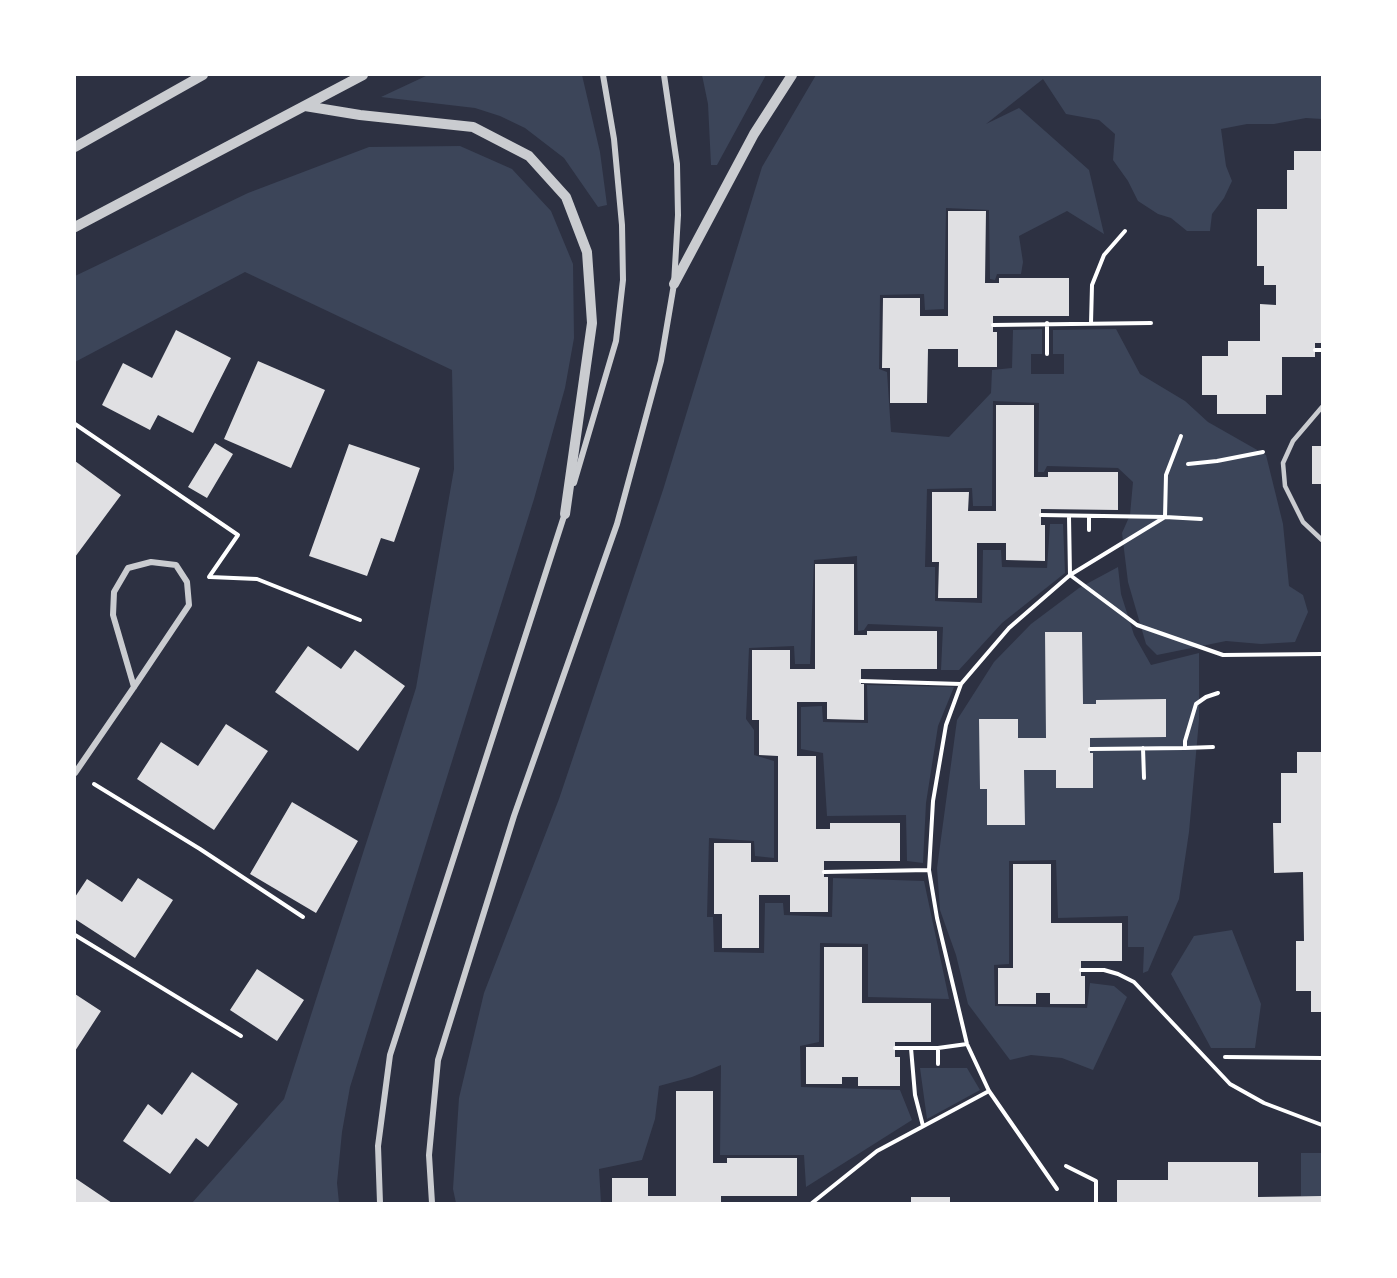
<!DOCTYPE html>
<html>
<head>
<meta charset="utf-8">
<style>
	body { margin:0 }
	#map { position:relative; width:1397px; height:1278px; overflow:hidden; background:#2d3142; font-family:Manrope,sans-serif }
	canvas { display:block }
	.frame { position:absolute; inset:0; border:76px solid #fff; pointer-events:none }
</style>
</head>
<body>
<div id="map">
<canvas width="1397" height="1278"></canvas>
<div class="frame"></div>
</div>
<script>
const c = document.querySelector('canvas').getContext('2d');
c.lineJoin = 'round';
function fillPath(path, color) {
  c.fillStyle = color;
  c.fill(path, 'evenodd');
}
function shape(rows) {
  const path = new Path2D();
  for (const r of rows) {
    path.moveTo(r[0], r[1]);
    for (let i = 2; i < r.length; i += 2) path.lineTo(r[i], r[i + 1]);
  }
  return path;
}
function stroke(path, color, width, dash) {
  c.strokeStyle = color;
  c.lineWidth = width;
  c.lineCap = dash ? 'butt' : 'round';
  c.setLineDash(dash || []);
  c.stroke(path);
}
const green = shape([
	[428,75,582,75,600,152,607,205,598,207,564,158,525,128,500,116,475,108,381,97],
	[702,75,766,75,717,165,711,165,708,104],
	[816,75,1322,75,1322,119,1306,118,1274,124,1247,124,1221,129,1226,166,1232,181,1224,198,1212,214,1210,231,1187,231,1171,218,1158,214,1138,201,1128,181,1113,160,1115,134,1099,120,1066,114,1043,79,986,124,1019,108,1089,170,1104,234,1067,211,1019,236,1023,262,1021,274,997,274,995,280,990,279,989,210,946,208,944,309,925,310,924,294,880,295,879,369,887,372,891,432,949,437,991,393,992,370,1012,368,1013,330,1042,329,1042,354,1031,354,1031,374,1064,374,1064,354,1053,354,1053,330,1116,329,1140,374,1185,401,1208,422,1266,455,1283,524,1289,586,1303,595,1308,612,1295,642,1261,644,1226,641,1157,655,1146,644,1128,582,1122,533,1130,515,1133,482,1118,468,1047,466,1044,472,1038,472,1039,403,993,401,992,506,973,506,972,488,927,489,925,567,935,567,935,601,982,603,983,550,1001,550,1002,567,1047,568,1050,524,1063,524,1065,573,1002,623,959,670,941,670,943,627,868,624,864,630,858,631,857,556,814,560,810,664,795,664,794,646,749,648,746,719,754,730,754,755,774,761,774,858,755,856,754,841,709,838,707,917,713,917,714,952,764,953,765,903,783,903,784,915,832,917,833,878,924,881,949,999,868,997,868,944,820,943,819,1042,800,1046,801,1087,900,1090,912,1120,806,1187,804,1155,720,1155,721,1065,692,1077,659,1086,655,1119,642,1160,599,1169,601,1203,456,1203,453,1189,459,1098,484,993,559,799,663,490,762,167],
	[460,146,512,169,551,211,573,264,574,338,565,388,534,499,350,1087,342,1132,337,1183,339,1203,192,1203,284,1099,416,688,454,469,452,370,245,272,75,362,75,276,248,193,369,147],
	[1118,567,1121,594,1134,635,1151,665,1199,653,1199,720,1189,832,1179,899,1148,971,1143,973,1144,947,1128,947,1128,916,1058,918,1056,860,1009,861,1009,964,994,965,995,1006,1087,1008,1090,983,1114,986,1127,997,1093,1070,1062,1058,1031,1055,1010,1060,968,1004,956,955,940,910,937,868,957,720,994,662,1031,624,1079,588],
	[867,685,954,687,938,726,926,803,923,863,907,861,906,815,827,816,823,753,801,749,801,707,822,706,823,722,868,723],
	[1232,930,1261,1004,1255,1048,1211,1048,1171,974,1194,936],
	[920,1068,967,1068,980,1090,927,1119],
	[1301,1153,1322,1153,1322,1196,1301,1196]
]);
const building = shape([
	[1294,151,1322,151,1322,343,1315,343,1315,357,1282,357,1282,395,1266,395,1266,414,1217,414,1217,395,1202,395,1202,356,1228,356,1228,341,1260,341,1260,304,1276,305,1276,285,1264,285,1264,266,1257,266,1257,209,1287,209,1287,170,1294,170],
	[948,211,986,211,985,283,999,283,999,278,1069,278,1069,316,993,316,993,332,997,332,997,367,958,367,958,349,928,349,927,403,890,403,890,368,882,368,883,298,920,298,920,316,948,316],
	[176,330,231,358,193,433,158,415,150,430,102,405,123,363,152,378],
	[258,361,325,390,291,468,224,439],
	[996,405,1034,405,1034,477,1048,477,1048,472,1118,472,1118,510,1041,509,1041,525,1045,525,1045,561,1006,560,1006,543,977,543,977,598,938,598,939,562,932,562,932,492,969,492,968,511,996,511],
	[215,443,233,454,207,498,188,487],
	[349,444,420,468,394,542,381,538,367,576,309,556],
	[1312,446,1322,446,1322,484,1312,484],
	[75,461,121,495,75,557],
	[815,564,854,564,854,635,867,635,867,631,937,631,937,669,861,669,861,684,864,684,864,720,827,719,827,702,797,702,797,756,816,756,816,829,830,829,830,823,900,823,900,861,824,861,824,877,828,877,828,912,790,912,790,895,759,895,759,948,722,948,722,914,714,914,714,843,751,843,751,862,778,862,778,756,759,755,759,720,752,720,752,650,790,650,790,669,815,669],
	[1045,632,1082,632,1083,704,1096,704,1096,700,1166,699,1166,737,1090,738,1090,753,1093,753,1093,788,1056,788,1056,770,1024,770,1025,825,987,825,987,789,980,789,979,719,1018,719,1018,738,1046,738],
	[308,646,341,669,355,650,405,686,358,751,275,692],
	[226,724,268,751,214,830,137,779,161,742,198,766],
	[1297,752,1322,752,1322,1012,1311,1012,1311,991,1296,991,1296,941,1304,941,1303,872,1274,873,1273,823,1281,823,1281,773,1297,773],
	[292,802,358,841,316,913,250,874],
	[1013,864,1051,864,1051,923,1122,923,1122,961,1081,961,1081,976,1085,976,1085,1004,1050,1004,1050,993,1036,993,1036,1004,998,1004,998,968,1013,968],
	[138,878,173,900,135,958,75,919,75,897,87,879,122,902],
	[824,947,862,947,862,1003,931,1003,931,1042,895,1042,895,1057,900,1057,900,1086,858,1086,858,1077,842,1077,842,1084,806,1084,806,1047,824,1047],
	[257,969,304,1000,277,1041,230,1010],
	[75,994,101,1011,75,1051],
	[192,1072,238,1104,208,1147,196,1138,170,1174,123,1141,148,1104,162,1115],
	[676,1091,713,1091,713,1163,727,1163,727,1158,797,1158,797,1196,721,1196,721,1203,612,1203,612,1178,648,1178,648,1196,676,1196],
	[1168,1162,1258,1162,1258,1197,1322,1196,1322,1203,1117,1203,1117,1180,1168,1180],
	[75,1178,112,1203,75,1203],
	[911,1197,950,1197,950,1203,911,1203]
]);
const path = shape([
	[1047,323,1047,354],
	[1091,323,1092,285,1104,255,1125,231],
	[993,325,1151,323],
	[1315,350,1322,350],
	[75,424,238,535,209,577],
	[1188,464,1217,461,1263,452],
	[1041,515,1165,517,1166,475,1181,436],
	[1089,516,1089,530],
	[1069,517,1070,575,1137,625,1223,655,1322,654],
	[210,577,257,579,360,620],
	[861,681,961,684],
	[1143,748,1144,778],
	[1185,748,1213,747],
	[1090,749,1185,748,1185,741,1196,704,1206,697,1218,693],
	[94,784,200,849,303,917],
	[824,872,929,870],
	[75,935,241,1036],
	[1081,970,1104,970,1118,974,1134,982,1230,1084,1264,1103,1322,1125],
	[895,1048,938,1048,967,1044],
	[911,1048,915,1095,923,1126],
	[938,1048,938,1064],
	[1225,1057,1322,1058],
	[1066,1166,1096,1181,1096,1203],
	[1057,1189,989,1091,967,1044,937,918,929,870,933,801,946,725,961,684,1009,628,1070,575,1165,517,1201,519],
	[812,1203,877,1151,989,1091]
]);
const service = shape([
	[1322,407,1293,441,1283,463,1285,486,1303,522,1322,540]
]);
const minor = shape([
	[574,483,616,341,623,280,622,225,614,139,603,75],
	[75,773,134,687,189,605,187,582,176,565,151,562,128,568,114,592,113,615,134,687],
	[380,1203,378,1146,390,1055,565,513],
	[432,1203,429,1155,438,1060,514,816,617,524,661,361,674,284,678,215,677,164,664,75]
]);
const tertiary = shape([
	[305,106,360,115,473,127,529,156,566,197,587,252,592,323,565,514],
	[75,147,203,75],
	[75,227,363,75],
	[674,284,754,134,792,75]
]);
fillPath(green, '#3c4559');
fillPath(building, '#e0e0e3');
stroke(path, '#fff', 4);
stroke(service, '#caccd0', 4.5);
stroke(minor, '#caccd0', 6);
stroke(tertiary, '#caccd0', 10);
</script>
</body>
</html>
